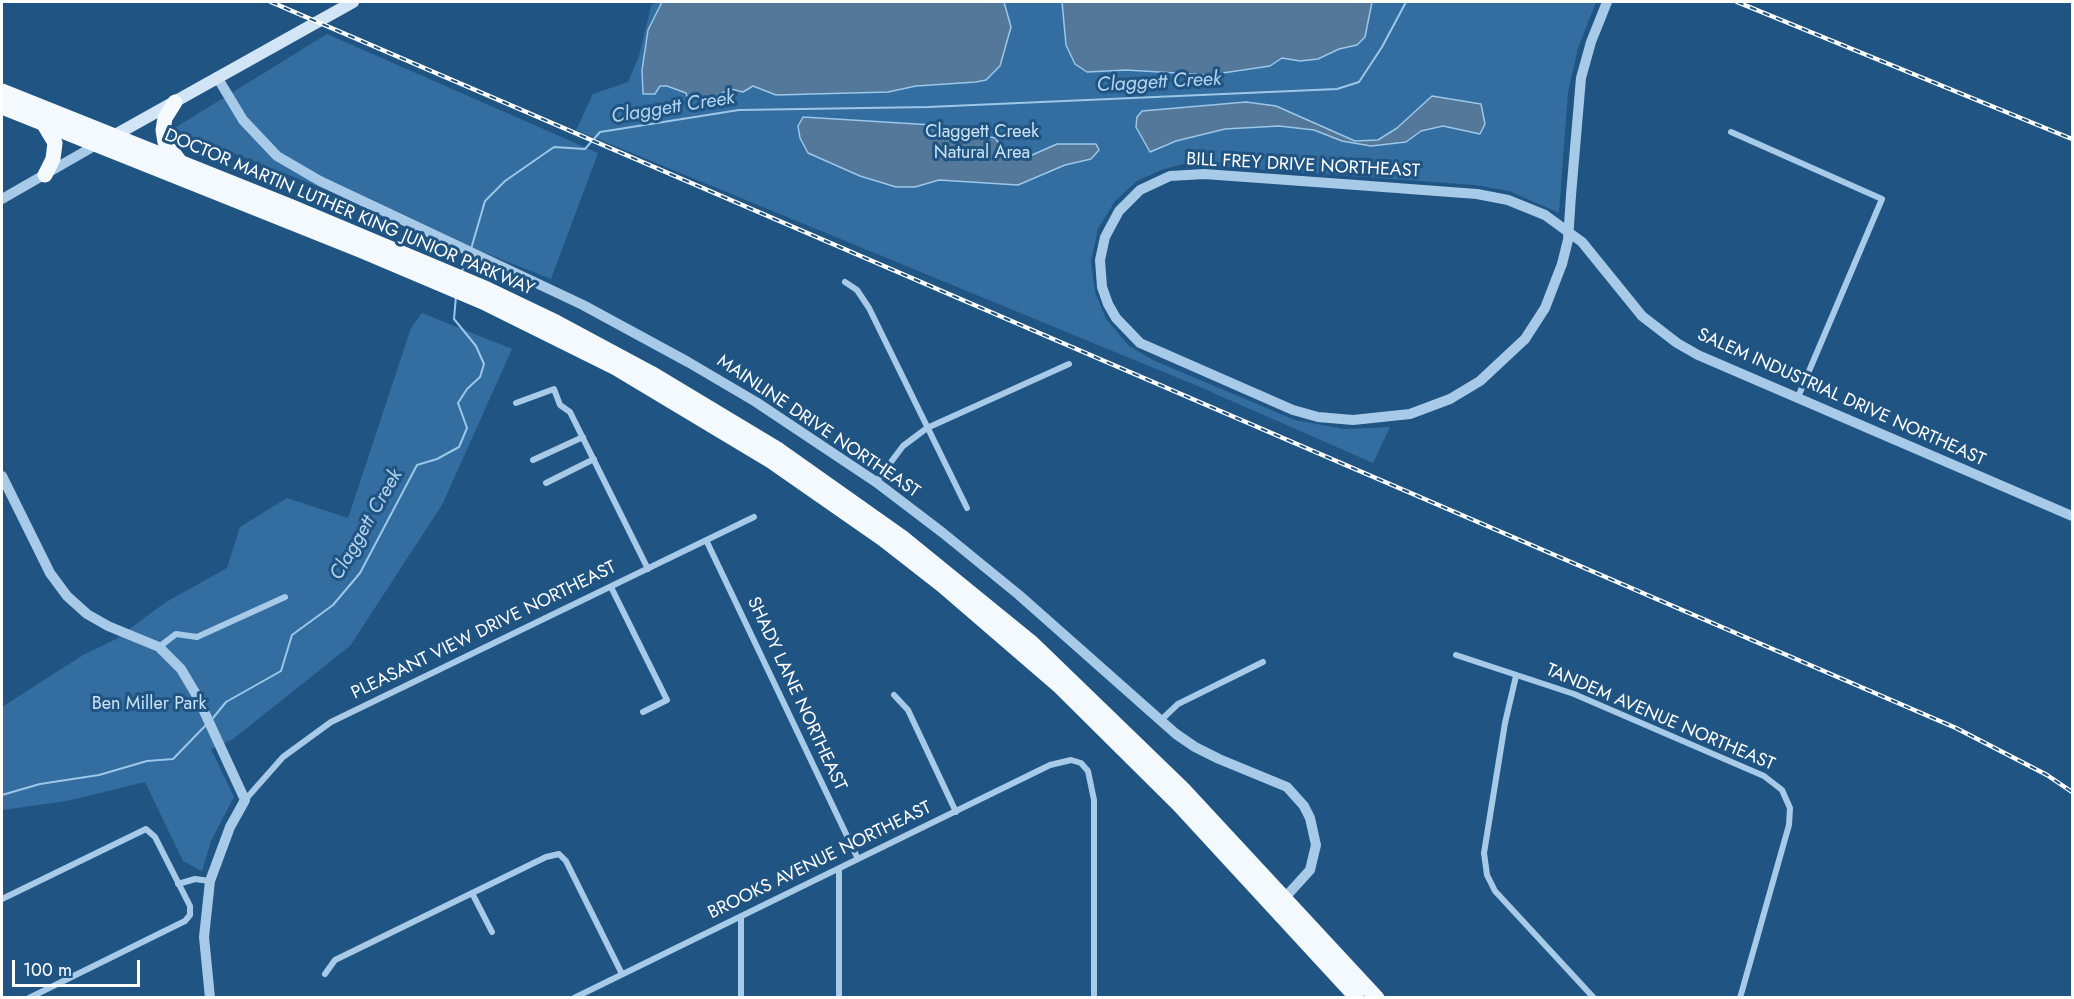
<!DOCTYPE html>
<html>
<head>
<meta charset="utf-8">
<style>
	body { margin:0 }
	#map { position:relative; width:2074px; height:999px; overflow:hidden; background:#205482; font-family:Jost,sans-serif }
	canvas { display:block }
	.frame { position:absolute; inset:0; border:3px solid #fff; pointer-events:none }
	.scale { position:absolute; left:12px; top:960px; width:128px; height:27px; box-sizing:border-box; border:3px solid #fff; border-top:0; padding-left:8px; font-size:18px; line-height:21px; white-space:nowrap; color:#fff; -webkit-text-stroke:4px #205482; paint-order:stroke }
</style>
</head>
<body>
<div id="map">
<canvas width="2074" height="999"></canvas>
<div class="frame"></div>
<div class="scale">100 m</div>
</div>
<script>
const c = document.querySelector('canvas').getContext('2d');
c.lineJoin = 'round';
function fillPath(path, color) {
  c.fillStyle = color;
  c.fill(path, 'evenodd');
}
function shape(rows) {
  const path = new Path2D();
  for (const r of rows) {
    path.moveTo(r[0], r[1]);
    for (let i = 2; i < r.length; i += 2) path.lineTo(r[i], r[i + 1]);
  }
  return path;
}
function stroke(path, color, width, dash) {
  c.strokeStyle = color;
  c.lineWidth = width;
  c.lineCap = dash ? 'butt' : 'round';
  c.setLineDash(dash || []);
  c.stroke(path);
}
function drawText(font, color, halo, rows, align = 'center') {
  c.font = font + ' Jost,sans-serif';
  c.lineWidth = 6;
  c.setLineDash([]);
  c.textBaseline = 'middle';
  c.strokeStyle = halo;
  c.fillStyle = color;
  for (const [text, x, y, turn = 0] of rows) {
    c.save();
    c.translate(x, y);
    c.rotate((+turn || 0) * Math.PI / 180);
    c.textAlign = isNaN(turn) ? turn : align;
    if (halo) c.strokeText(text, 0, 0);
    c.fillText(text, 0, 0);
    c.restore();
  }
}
const green = shape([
	[655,2,1596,2,1578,48,1568,92,1559,213,1509,191,1475,185,1183,164,1161,170,1137,181,1115,201,1098,229,1091,261,1095,292,1106,319,1129,346,1155,361,1295,420,1344,429,1390,427,1373,463,1200,387,576,130,593,94,628,82,639,56,651,6],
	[327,34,598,153,551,279,173,129],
	[422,313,512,349,442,505,350,646,233,739,211,749,234,797,211,841,202,871,183,861,145,782,67,801,2,810,2,707,83,655,116,639,166,602,227,568,240,527,287,498,348,518,411,328]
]);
const water = shape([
	[662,2,1004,2,1011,27,1000,66,986,80,976,82,916,86,888,92,776,95,753,86,743,92,731,89,715,96,688,99,686,93,667,86,660,86,655,94,643,94,642,70,648,30,662,2],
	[1062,2,1372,2,1365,37,1357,45,1339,49,1318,59,1300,61,1282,58,1270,66,1209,75,1126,70,1087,72,1075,64,1066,45,1062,2],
	[1432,96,1481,104,1485,124,1480,134,1443,126,1421,131,1406,142,1371,146,1342,141,1314,130,1279,126,1225,129,1176,141,1150,152,1136,127,1137,117,1142,111,1246,102,1276,106,1355,141,1378,140,1397,128,1432,96],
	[803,117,933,125,995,138,1005,152,1014,158,1032,155,1057,144,1096,144,1099,150,1091,159,1065,165,1018,185,939,180,915,187,896,187,860,176,808,153,800,138,798,126,803,117]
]);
const stream = shape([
	[471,249,485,201,505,181,554,147,585,149,600,132,739,110,928,107,1337,89,1359,82,1382,47,1406,2],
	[462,271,469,254],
	[213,718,226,702,281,671,292,635,333,605,360,573,417,465,437,459,459,447,467,428,458,403,467,389,480,377,484,364,476,346,454,319,456,296],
	[2,795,40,784,99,775,147,761,173,759,207,724]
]);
const minor = shape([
	[1731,132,1882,199,1798,397],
	[845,282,857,290,869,308,967,508],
	[516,403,554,389,560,405,570,412,648,569],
	[533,460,583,437],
	[876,482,903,446,927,428,1069,364],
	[546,483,594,459],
	[707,542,858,859],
	[611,587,667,700,643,712],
	[159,647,176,634,197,637,285,597],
	[1456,655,1574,694,1764,776,1782,790,1790,808,1789,825,1740,998],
	[1516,676,1505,723,1484,853,1487,875,1495,891,1594,998],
	[894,695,908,710,956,812],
	[1160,721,1178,704,1263,662],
	[245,800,283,757,331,722,754,517],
	[178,884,195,879,210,881],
	[472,893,492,932],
	[2,899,146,829,155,837,190,906,190,915,185,921,29,998],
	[325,974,335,960,546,857,559,854,566,861,622,974],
	[574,998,1050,765,1071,760,1081,763,1088,771,1094,800,1094,998],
	[741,998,741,917],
	[839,998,839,870]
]);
const tertiary = shape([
	[217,77,243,120,277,156,320,181,583,305,688,362,756,402,876,482,943,533,1019,595,1176,734,1195,747,1219,759,1287,787,1304,806,1310,818,1316,845,1310,870,1281,902],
	[1571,195,1581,78,1591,42,1607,2],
	[2,199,96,145],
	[1562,264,1545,308,1525,339,1480,381,1450,399,1410,414,1353,420,1318,417,1293,410,1140,343,1116,318,1108,304,1102,287,1100,260,1105,237,1119,211,1140,190,1170,176,1204,174,1343,184,1477,194,1508,200,1545,215,1582,242,1642,316,1677,343,1698,355,2072,516],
	[2,476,50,573,67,596,87,614,108,626,159,647,181,669,197,696,245,800,230,827,210,881,204,937,210,998]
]);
const secondary = shape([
	[108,139,353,2]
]);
const trunk = shape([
	[2,91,292,207,487,289,556,322,651,373,779,450,902,537,1031,642,1185,791,1377,998],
	[175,102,165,118,163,130,165,142,181,163],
	[2,107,360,250,483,302,616,368,771,461,883,539,942,585,1058,685,1179,805,1357,998],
	[43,123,55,143,53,159,45,175]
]);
const rail = shape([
	[271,2,1956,728,2047,775,2072,792],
	[1737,2,2072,139]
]);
const tertiaryBridge = shape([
	[1562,264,1568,240,1571,195]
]);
const parkNames = [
	["Claggett Creek",982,133],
	["Natural Area",982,154],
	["Ben Miller Park",149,705]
];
const streetNames = [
	["BILL FREY DRIVE NORTHEAST",1303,166,3],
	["DOCTOR MARTIN LUTHER KING JUNIOR PARKWAY",349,213,23],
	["SALEM INDUSTRIAL DRIVE NORTHEAST",1841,398,24],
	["MAINLINE DRIVE NORTHEAST",818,427,34],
	["PLEASANT VIEW DRIVE NORTHEAST",484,631,-26],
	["SHADY LANE NORTHEAST",796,694,65],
	["TANDEM AVENUE NORTHEAST",1660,718,23],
	["BROOKS AVENUE NORTHEAST",820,861,-26]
];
const waterNames = [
	["Claggett Creek",1159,83,-3],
	["Claggett Creek",673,108,-9],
	["Claggett Creek",367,525,-60]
];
fillPath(green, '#346ea0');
fillPath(water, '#53789a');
stroke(water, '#9bc7ea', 1.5);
stroke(stream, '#9bc7ea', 2);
stroke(minor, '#a7cae8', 6);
stroke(tertiary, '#a7cae8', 10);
stroke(secondary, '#d2e5f7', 12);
stroke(trunk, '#f4f9fe', 15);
stroke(rail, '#fff', 4.5);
stroke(rail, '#205482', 2, [7]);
stroke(tertiaryBridge, '#a7cae8', 10);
drawText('18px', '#cbe3f6', '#205482', parkNames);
drawText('18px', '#fff', '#205482', streetNames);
drawText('italic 20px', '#b2d4f0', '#205482', waterNames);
</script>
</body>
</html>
